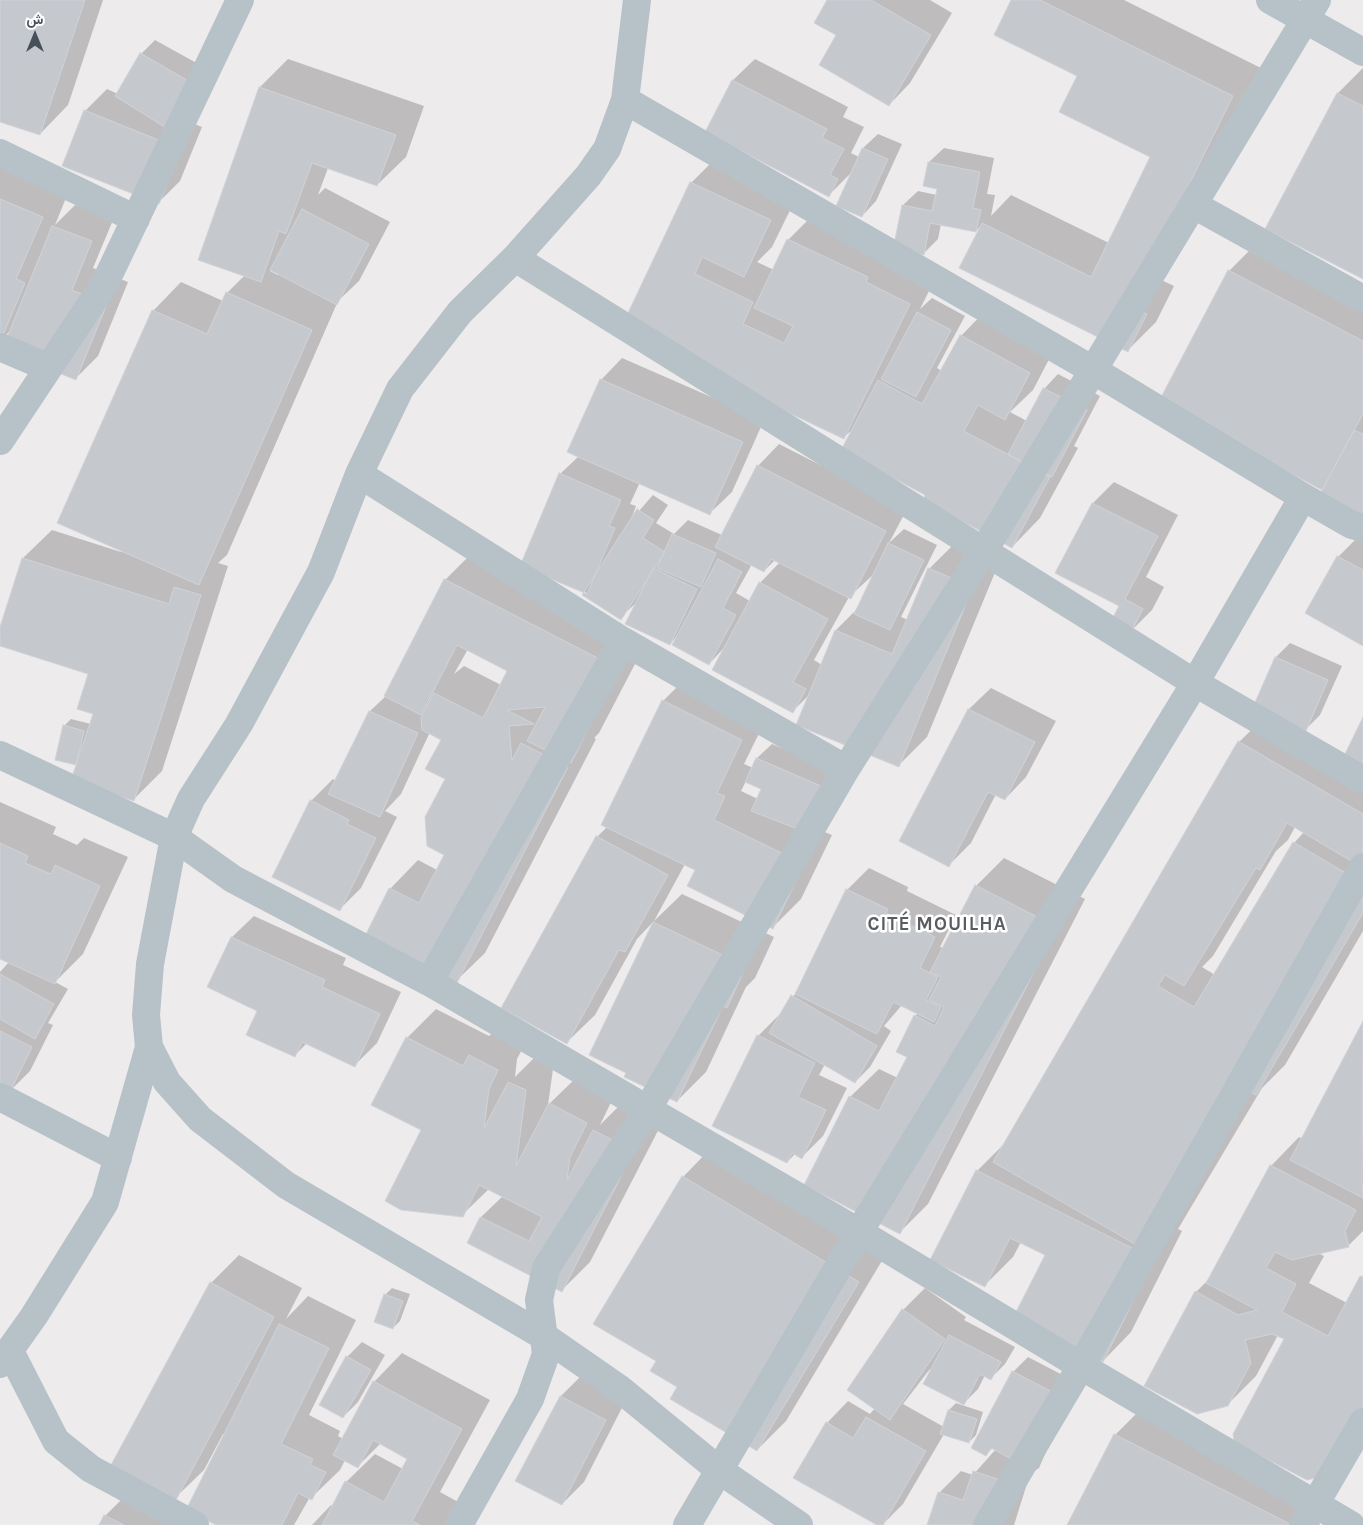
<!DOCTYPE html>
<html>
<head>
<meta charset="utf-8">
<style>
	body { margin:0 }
	#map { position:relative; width:1363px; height:1525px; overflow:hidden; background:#eeebec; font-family:Karla,Vazirmatn,sans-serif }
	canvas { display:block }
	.north { position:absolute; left:10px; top:10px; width:50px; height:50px; -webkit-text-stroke:4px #fff; paint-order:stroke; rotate:0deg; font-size:14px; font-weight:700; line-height:20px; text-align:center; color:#455058 }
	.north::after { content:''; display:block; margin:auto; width:18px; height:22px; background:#455058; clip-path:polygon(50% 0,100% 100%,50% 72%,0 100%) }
</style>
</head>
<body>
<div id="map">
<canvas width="1363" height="1525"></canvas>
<div class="north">ش</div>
</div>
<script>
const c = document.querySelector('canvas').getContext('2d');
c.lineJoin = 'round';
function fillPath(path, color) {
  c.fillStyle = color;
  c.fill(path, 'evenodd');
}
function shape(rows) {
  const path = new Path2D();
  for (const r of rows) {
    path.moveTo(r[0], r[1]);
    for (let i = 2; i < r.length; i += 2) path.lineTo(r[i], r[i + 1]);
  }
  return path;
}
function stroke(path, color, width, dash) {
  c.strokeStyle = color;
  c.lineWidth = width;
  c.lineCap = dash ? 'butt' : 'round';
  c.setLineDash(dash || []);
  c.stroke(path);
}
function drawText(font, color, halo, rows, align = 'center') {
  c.font = font + ' Karla,sans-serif';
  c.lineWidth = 5;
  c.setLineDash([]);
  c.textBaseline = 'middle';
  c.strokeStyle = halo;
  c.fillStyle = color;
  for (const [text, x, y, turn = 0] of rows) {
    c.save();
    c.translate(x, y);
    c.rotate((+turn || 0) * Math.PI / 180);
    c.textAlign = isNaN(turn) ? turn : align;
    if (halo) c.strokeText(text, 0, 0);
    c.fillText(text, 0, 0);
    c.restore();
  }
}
const shadow = shape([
	[0,0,103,0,68,105,40,134,0,121],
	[829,0,935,0,930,0,952,13,910,83,889,105,837,35],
	[1012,0,1124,0,1261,68,1157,278,1174,286,1156,322,1128,350,981,226,976,231,941,224,938,239,923,254,896,248,937,275,920,309,932,298,965,316,937,368,942,371,961,336,989,307,1057,344,1033,390,1010,412,1027,421,1044,389,1058,374,1100,396,1074,446,1078,448,1040,518,1012,547,927,495,853,429,844,437,621,331,691,183,720,154,799,192,772,247,757,262,774,270,788,240,817,211,895,248,903,205,918,191,937,195,938,188,929,162,944,148,994,158,987,194,995,195,991,216,1011,195,1109,243,1152,156],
	[155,40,211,71,182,119,202,127,180,181,158,203,85,111,107,89,118,94,141,54],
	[288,59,424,106,406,157,377,185,328,168,318,195,325,188,390,222,359,281,338,301,227,555,218,563,228,566,162,771,134,799,79,760,75,764,64,726,71,719,91,724,94,714,89,673,0,645,0,631,23,558,52,530,121,552,153,311,181,282,223,301,227,293,245,275,260,87],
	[272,269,279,273,278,275,270,271],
	[755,59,848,107,843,117,864,127,851,153,859,157,863,148,878,134,902,144,876,201,862,216,853,171,829,195,707,131,733,80],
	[1363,68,1363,278,1338,93],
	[0,159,70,188,55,225,75,205,113,220,93,268,128,282,98,356,76,378,11,330,0,341],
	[1258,242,1363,298,1363,520,1326,484,1322,489,1229,271],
	[622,358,764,420,732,492,710,513,640,482,630,504,636,506,631,520,653,495,668,505,656,523,674,534,688,520,722,535,758,466,779,444,907,509,889,543,904,529,937,545,901,617,908,620,929,569,957,541,1001,558,927,737,898,766,809,695,792,712,723,649,709,664,677,636,670,644,638,601,620,618,585,592,560,474,579,456,601,380],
	[775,560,780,562,760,583,750,601,736,593,752,564,764,571],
	[874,574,858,608,836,630,822,665,814,660,849,597],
	[1114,482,1178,515,1146,577,1164,587,1152,610,1130,632,1121,605,1057,572,1093,503],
	[1360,535,1363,537,1363,644,1307,613,1338,557],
	[474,551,647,641,599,733,594,738,596,739,485,953,456,981,390,889,418,860,437,870,446,854,447,779,442,739,430,732,401,794,385,811,397,817,361,888,339,910,311,801,333,779,336,781,370,711,386,696,445,580],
	[468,649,509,670,501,685,464,666,454,674],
	[1290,643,1342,666,1320,715,1306,729,1270,713,1363,769,1363,931,1285,1065,1262,1088,1178,1229,1182,1231,1131,1332,1103,1361,1046,1254,1021,1242,1013,1257,984,1286,977,1171,1006,1142,1239,742,1269,713,1276,657],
	[1295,827,1304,832,1294,843,1215,975,1202,967,1213,956,1276,851,1288,840],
	[691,673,770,711,744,764,753,768,757,758,772,744,849,777,820,830,832,835,801,899,773,927,696,870,685,864,654,921,682,894,774,937,755,978,746,987,706,1072,677,1101,628,1072,591,1055,653,922,637,939,595,1015,566,1043,502,1007,597,837,607,827,663,701],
	[746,781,763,789,758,799,741,791],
	[991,688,1056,721,1026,777,1005,799,996,794,971,843,949,865,901,841,969,709],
	[0,802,56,827,53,834,77,845,84,838,128,857,83,954,55,982,68,989,48,1023,53,1025,30,1071,8,1093,0,1088,0,972,9,962,0,958],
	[1004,858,1085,899,928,1204,900,1232,850,1097,879,1069,898,1078,909,1057,915,1016,918,1013,902,1005,884,1026,891,1031,870,1067,855,1082,825,1064,819,1075,847,1088,823,1136,802,1157,795,1154,787,1162,714,1126,758,1036,780,1014,798,990,847,890,869,868,908,887,907,891,956,915,940,947,944,948,976,886],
	[254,916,346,958,343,965,401,992,377,1043,355,1065,307,1043,295,1055,259,1010,209,987,232,937],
	[436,1009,489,1036,498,1028,526,1042,517,1059,515,1077,538,1054,554,1062,548,1105,578,1076,615,1094,600,1125,622,1103,662,1123,590,1262,562,1290,468,1243,481,1217,503,1196,489,1189,462,1215,423,1129,407,1038],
	[1363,1024,1363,1231,1348,1246,1318,1253,1324,1256,1309,1283,1347,1303,1363,1275,1363,1439,1285,1339,1278,1335,1256,1376,1227,1405,1196,1292,1211,1277,1271,1166,1299,1137,1303,1139],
	[711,1148,886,1254,786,1421,757,1450,679,1387,658,1361,683,1177],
	[239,1255,302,1288,286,1319,308,1296,356,1320,309,1415,340,1431,338,1436,343,1439,374,1382,402,1353,490,1400,440,1492,469,1508,459,1525,312,1525,331,1505,333,1506,346,1482,375,1454,403,1469,409,1459,381,1443,357,1467,345,1460,340,1470,311,1498,310,1497,294,1525,219,1525,225,1435,223,1434,204,1470,175,1498,211,1283],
	[392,1288,410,1294,400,1321,393,1328,385,1295],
	[925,1288,966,1317,964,1320,1015,1347,1005,1364,991,1378,985,1375,978,1389,963,1404,930,1369,903,1404,944,1427,949,1410,956,1403,983,1412,976,1435,969,1442,944,1434,903,1504,882,1525,879,1525,827,1423,848,1401,870,1414,875,1408,903,1310],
	[362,1342,385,1355,358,1402,343,1417,347,1357],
	[1028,1357,1076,1382,1039,1468,1030,1474,1014,1525,928,1525,939,1493,961,1471,973,1475,996,1449,993,1448,986,1454,972,1447,1013,1372],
	[582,1375,627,1398,584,1482,562,1504,561,1396],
	[1143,1407,1318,1496,1303,1525,1069,1525,1115,1435],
	[134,1487,205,1525,100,1525,105,1516]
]);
const building = shape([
	[0,0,85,0,40,135,0,122,0,0],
	[827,0,871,0,931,35,889,106,819,65,836,35,814,23,827,0],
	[1011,0,1040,0,1233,96,1129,306,1147,314,1128,352,959,268,982,223,1091,277,1150,157,1059,112,1077,76,994,35,1011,0],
	[140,53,197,86,171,131,115,96,140,53],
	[732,80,827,129,822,138,844,149,830,175,838,179,829,197,705,132,732,80],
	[259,87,396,135,377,186,312,163,286,234,279,231,261,282,198,260,259,87],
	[1337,93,1363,106,1363,279,1265,229,1337,93],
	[84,110,181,149,159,204,62,166,84,110],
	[862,148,888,159,862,217,836,206,862,148],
	[928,162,980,172,973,208,981,210,976,232,930,223,924,255,893,249,902,205,932,211,937,189,923,186,928,162],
	[690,182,771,220,744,277,702,257,695,274,753,302,743,324,784,343,793,326,754,308,787,239,868,277,866,282,910,304,844,439,619,332,690,182],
	[0,199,43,217,16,279,25,283,0,342,0,199],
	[302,209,369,244,337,305,270,270,302,209],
	[52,226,92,241,72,290,107,304,76,380,2,350,52,226],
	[1228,270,1363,341,1363,414,1322,490,1158,403,1228,270],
	[226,292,312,330,199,585,57,523,152,310,207,334,226,292],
	[917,312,951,330,916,397,881,379,917,312],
	[960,335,1030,373,1005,420,978,405,964,431,1050,477,1012,548,923,500,925,495,841,450,878,380,922,404,960,335],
	[600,379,743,442,710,515,567,452,600,379],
	[1043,388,1087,410,1052,477,1008,454,1043,388],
	[1354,430,1363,434,1363,521,1318,498,1354,430],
	[757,465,886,531,851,599,771,559,764,572,715,547,757,465],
	[559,473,621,500,609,526,615,528,587,594,520,566,559,473],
	[1092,503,1158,536,1125,599,1143,609,1130,634,1110,623,1119,606,1055,573,1092,503],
	[637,509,654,520,643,538,665,552,621,620,582,595,637,509],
	[672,534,716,553,701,587,657,568,672,534],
	[888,543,924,560,890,630,854,614,888,543],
	[1337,556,1363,570,1363,646,1305,613,1337,556],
	[22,558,169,604,174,587,201,595,134,801,71,780,93,714,77,709,88,674,0,646,0,627,22,558],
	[718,559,742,572,723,608,736,615,709,665,672,645,718,559],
	[653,568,697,589,670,645,625,624,653,568],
	[928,568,973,587,899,767,796,725,835,630,892,654,928,568],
	[444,579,619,669,571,763,527,741,545,707,507,710,534,724,509,726,512,760,521,743,568,767,457,983,365,936,389,888,419,903,444,855,427,846,425,817,445,779,425,769,441,740,422,730,421,718,434,693,483,718,507,671,457,645,421,715,384,696,444,579],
	[759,582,828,619,793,682,806,689,793,713,712,670,759,582],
	[1275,657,1328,680,1306,731,1253,707,1275,657],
	[662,700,742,740,717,793,725,796,714,820,804,864,773,929,687,886,695,870,601,825,662,700],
	[968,709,1035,742,1005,800,988,792,949,867,899,841,968,709],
	[369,711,418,733,380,817,328,794,369,711],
	[1363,717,1363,766,1344,756,1363,717],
	[63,725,84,731,76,765,55,760,63,725],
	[1238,741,1363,814,1363,868,1287,823,1260,870,1256,868,1184,986,1165,975,1158,986,1194,1007,1293,842,1363,883,1363,913,1256,1095,1249,1091,1154,1255,993,1162,1238,741],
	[756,758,835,792,816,836,751,811,761,789,745,782,756,758],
	[310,800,349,820,347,824,376,838,340,911,272,877,310,800],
	[596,836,668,875,625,952,619,950,567,1044,501,1008,596,836],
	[0,843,28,856,25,863,51,874,55,865,100,886,55,984,0,959,0,843],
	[975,885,1057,927,900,1234,804,1185,849,1096,879,1111,907,1057,896,1052,914,1015,935,1026,944,1007,929,1000,941,977,930,972,975,885],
	[846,889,888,909,886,913,935,937,920,968,938,977,926,1000,941,1007,934,1022,893,1002,877,1034,795,994,846,889],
	[653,922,746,966,727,1008,723,1006,677,1102,624,1077,626,1073,589,1055,653,922],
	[231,937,325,980,322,987,380,1014,355,1067,302,1042,295,1057,246,1035,257,1011,207,987,231,937],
	[0,974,54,1004,35,1039,0,1019,0,974],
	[791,995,877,1046,855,1083,769,1033,791,995],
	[1363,1021,1362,1181,1363,1198,1290,1160,1363,1021],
	[0,1031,32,1047,9,1094,0,1090,0,1031],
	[757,1035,815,1063,798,1097,826,1110,802,1159,792,1153,787,1163,712,1126,757,1035],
	[406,1037,463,1066,469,1055,498,1070,489,1089,484,1128,508,1082,526,1090,516,1166,549,1103,587,1123,570,1157,567,1180,593,1130,634,1151,562,1292,467,1243,480,1217,529,1241,542,1217,479,1185,463,1217,401,1210,385,1201,421,1130,371,1105,406,1037],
	[1270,1165,1356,1210,1345,1231,1349,1247,1292,1260,1275,1252,1266,1268,1296,1284,1282,1312,1328,1336,1360,1276,1363,1277,1363,1417,1332,1474,1307,1480,1234,1442,1233,1434,1284,1339,1272,1334,1245,1340,1251,1363,1228,1406,1197,1414,1144,1386,1195,1291,1238,1315,1257,1310,1206,1283,1270,1165],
	[976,1170,1154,1259,1103,1362,1013,1318,1045,1255,1010,1238,985,1287,930,1260,976,1170],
	[682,1176,859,1282,757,1451,670,1399,677,1387,650,1371,656,1361,593,1324,682,1176],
	[210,1282,274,1317,176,1500,111,1465,210,1282],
	[384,1294,403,1301,393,1329,374,1322,384,1294],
	[902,1309,945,1339,890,1420,847,1390,902,1309],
	[279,1324,329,1348,281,1444,313,1459,310,1465,326,1472,312,1500,298,1493,282,1525,216,1525,186,1510,279,1324],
	[949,1335,1001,1362,991,1380,980,1374,964,1405,923,1384,949,1335],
	[346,1356,371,1370,343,1418,319,1405,346,1356],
	[1012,1371,1062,1397,1015,1461,991,1448,986,1456,971,1448,1012,1371],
	[373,1381,462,1429,412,1521,420,1525,322,1525,345,1481,384,1502,407,1459,373,1440,358,1468,333,1455,373,1381],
	[560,1396,606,1420,562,1505,515,1481,560,1396],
	[948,1410,977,1419,969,1443,940,1434,948,1410],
	[866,1417,926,1451,883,1525,877,1525,793,1478,826,1422,853,1438,866,1417],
	[1114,1434,1290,1524,1290,1525,1067,1525,1114,1434],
	[973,1471,1013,1484,1000,1525,927,1525,938,1492,963,1500,973,1471],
	[104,1515,124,1525,99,1525,104,1515]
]);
const street = shape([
	[637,0,625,100,1093,370,1303,497,1352,525,1363,528],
	[1270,0,1363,52],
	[625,100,607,149,588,176,515,258,460,312,400,389,359,474,321,572,239,724,191,799,174,837,233,879,429,982,859,1232,1081,1366,1351,1525],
	[0,153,136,219],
	[1194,205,1363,299],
	[515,258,1195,683,1363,780],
	[0,347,47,367],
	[0,441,105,283,240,0],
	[359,474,623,641,846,769],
	[0,755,174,837,150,964,146,1015,149,1047,167,1082,200,1119,286,1185,545,1337,620,1389,719,1470,799,1525],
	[429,982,623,641],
	[0,1097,118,1158],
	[10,1351,56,1441,91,1469,195,1525],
	[0,1364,34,1316,105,1202,149,1047],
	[459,1525,530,1399,546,1354,539,1300,546,1268,647,1110,846,769,983,552,1317,0],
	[687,1525,859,1232,1195,683,1303,497],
	[987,1525,1081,1366,1363,867],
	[1303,1525,1363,1422]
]);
const districtNames = [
	["CITÉ MOUILHA",937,925]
];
fillPath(shadow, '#0003');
fillPath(building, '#c5c9ce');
stroke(building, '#d0d2d7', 1);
stroke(street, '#b7c1c8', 28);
c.letterSpacing = '1px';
drawText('bold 19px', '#595c60', '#fff', districtNames);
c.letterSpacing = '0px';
</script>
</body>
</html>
